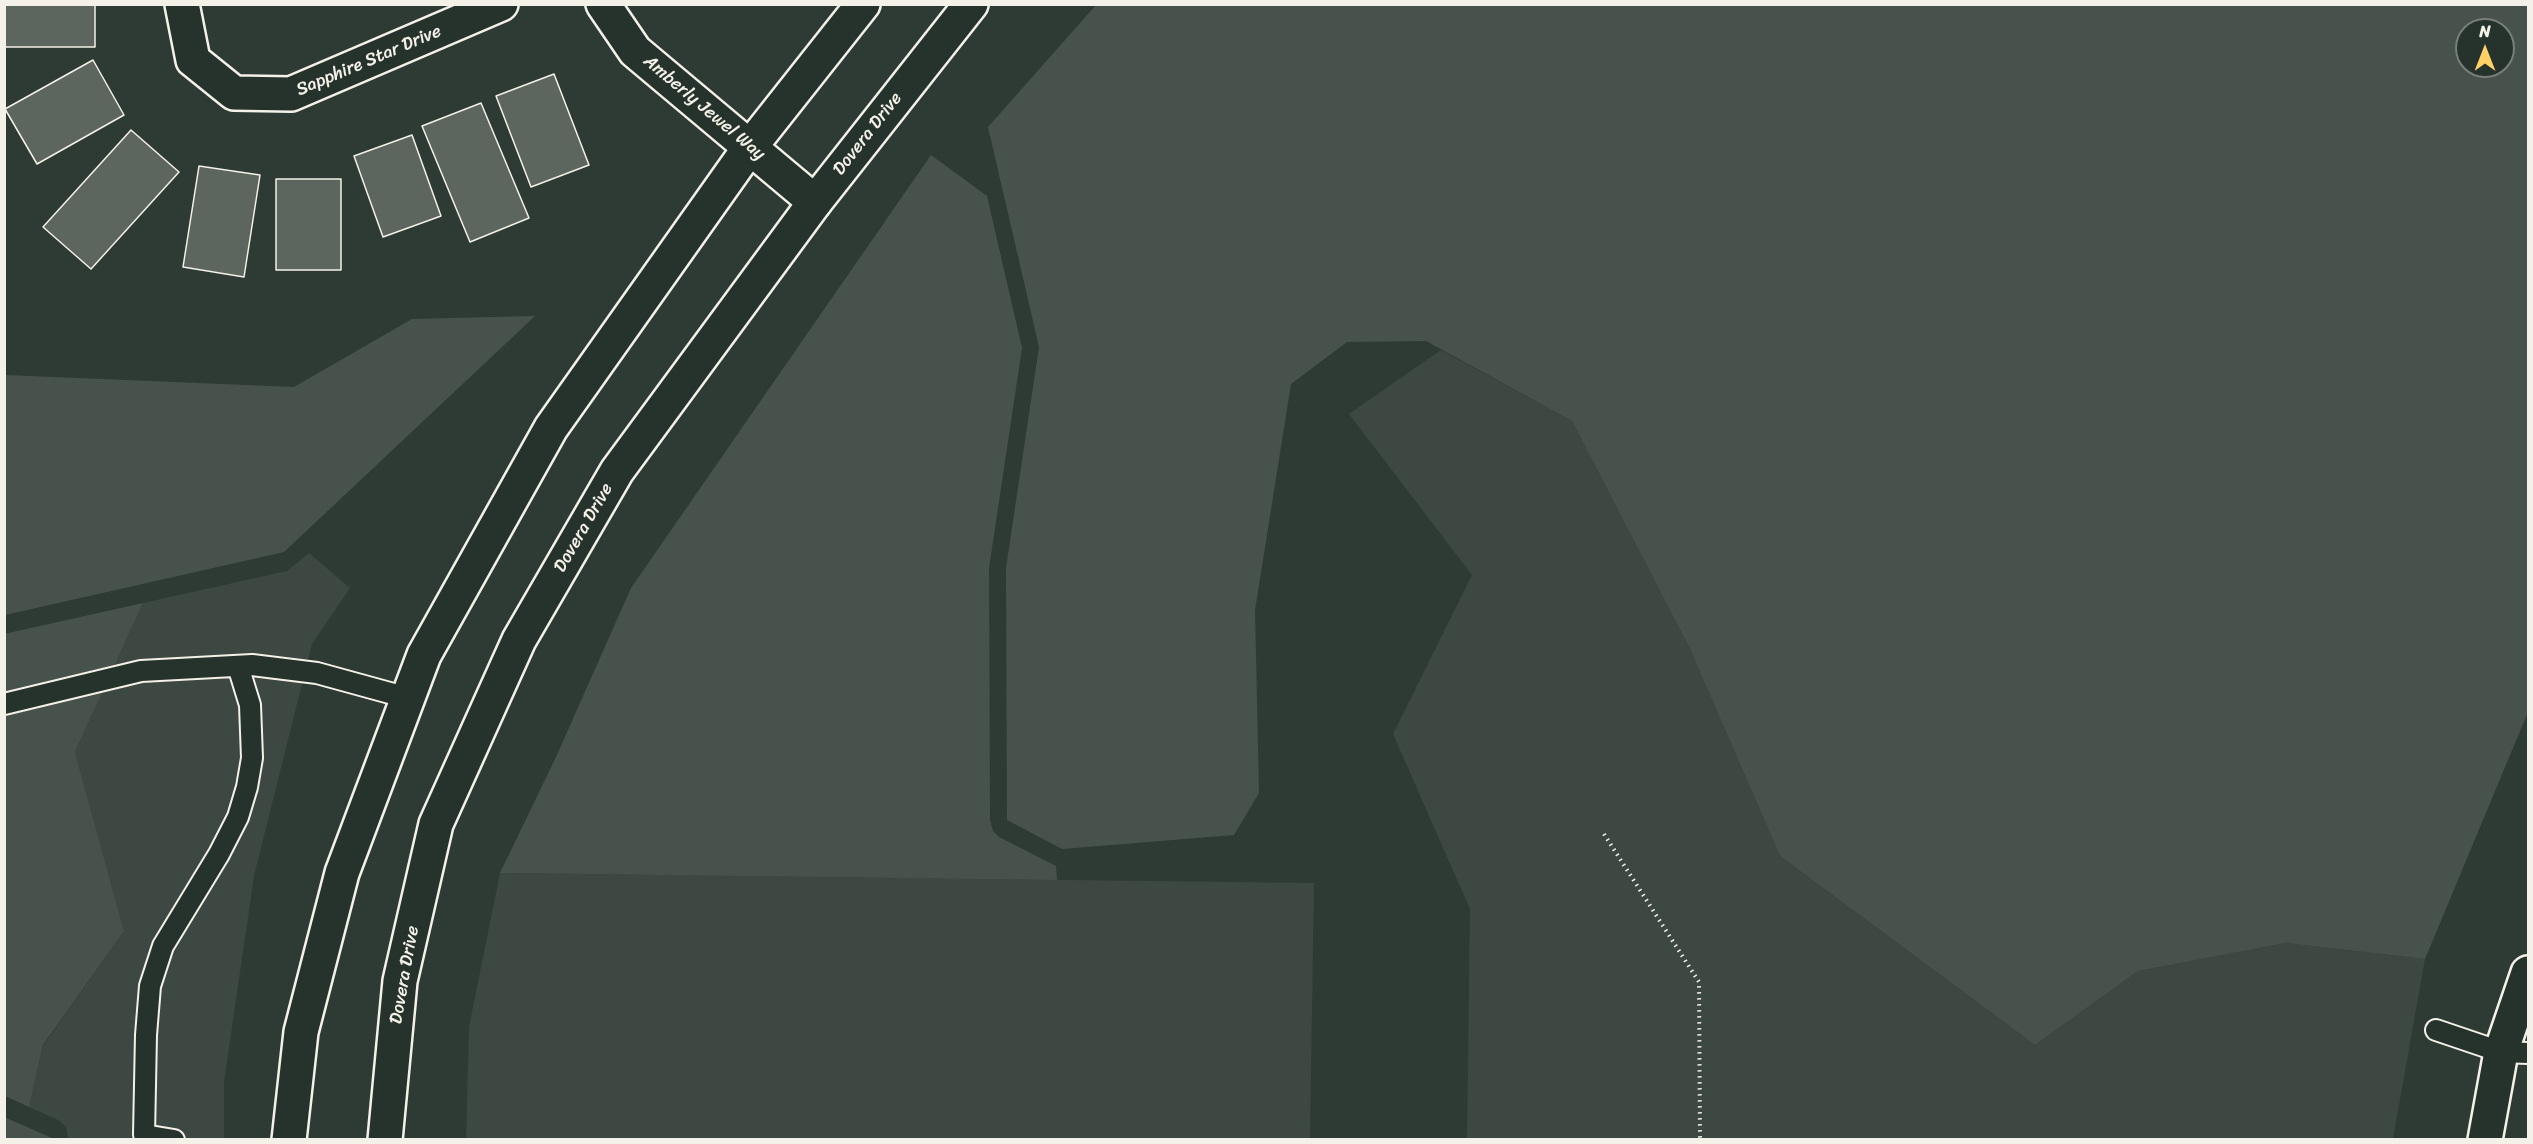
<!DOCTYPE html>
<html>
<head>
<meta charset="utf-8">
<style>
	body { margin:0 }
	#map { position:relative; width:2533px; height:1144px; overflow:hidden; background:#2e3b34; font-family:Sriracha,sans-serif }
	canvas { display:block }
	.frame { position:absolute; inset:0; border:6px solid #f4f1e8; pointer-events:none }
	.north { position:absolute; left:2455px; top:18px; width:60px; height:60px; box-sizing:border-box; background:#26332d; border:2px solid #787f78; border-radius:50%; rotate:0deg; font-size:16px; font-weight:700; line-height:24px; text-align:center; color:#f4f1e8 }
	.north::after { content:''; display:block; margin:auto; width:21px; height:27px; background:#ffd166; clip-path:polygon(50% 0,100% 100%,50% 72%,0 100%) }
</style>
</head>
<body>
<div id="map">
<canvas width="2533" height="1144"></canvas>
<div class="frame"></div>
<div class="north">N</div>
</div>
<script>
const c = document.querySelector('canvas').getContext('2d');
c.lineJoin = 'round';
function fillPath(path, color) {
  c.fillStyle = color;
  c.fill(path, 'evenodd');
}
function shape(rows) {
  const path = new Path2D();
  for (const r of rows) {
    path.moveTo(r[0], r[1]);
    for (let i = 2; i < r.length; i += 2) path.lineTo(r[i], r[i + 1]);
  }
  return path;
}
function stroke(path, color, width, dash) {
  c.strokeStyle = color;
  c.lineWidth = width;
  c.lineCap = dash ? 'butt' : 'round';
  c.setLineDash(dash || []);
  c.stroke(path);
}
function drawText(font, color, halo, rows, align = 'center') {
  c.font = font + ' Sriracha,sans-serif';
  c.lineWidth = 6;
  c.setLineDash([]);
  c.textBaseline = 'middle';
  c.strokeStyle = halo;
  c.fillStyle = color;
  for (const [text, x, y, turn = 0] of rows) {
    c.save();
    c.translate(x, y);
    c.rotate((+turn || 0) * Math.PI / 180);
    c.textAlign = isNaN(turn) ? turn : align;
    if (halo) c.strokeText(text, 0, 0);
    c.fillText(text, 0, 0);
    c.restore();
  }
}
const built = shape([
	[1441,350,1572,421,1690,649,1780,856,2035,1045,2138,971,2286,943,2425,959,2393,1139,1467,1139,1470,909,1393,734,1472,575,1349,414],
	[309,553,350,588,312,644,254,876,224,1082,224,1139,68,1139,66,1127,58,1120,29,1107,43,1046,124,931,75,752,143,603,287,571],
	[500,873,1314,883,1310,1139,466,1140,469,1027]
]);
const green = shape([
	[1096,5,2528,5,2528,712,2425,959,2286,943,2138,971,2035,1045,1780,856,1690,649,1572,421,1426,341,1347,342,1291,384,1255,610,1259,793,1234,835,1062,849,1007,820,1006,568,1039,347,988,127],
	[2467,30,2503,30,2503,66,2467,66],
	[931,155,987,196,1022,348,989,568,990,820,993,831,999,837,1056,866,1057,880,500,873,556,757,631,588],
	[535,316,284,552,5,615,5,375,294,387,412,319],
	[143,603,75,752,124,931,43,1045,29,1107,5,1096,4,634],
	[4,1117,52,1138,52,1139,5,1139]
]);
const building = shape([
	[4,4,95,4,95,47,4,47,4,4],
	[93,60,124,115,37,164,5,109,93,60],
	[554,74,589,165,531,187,496,96,554,74],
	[481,103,529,218,470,242,422,126,481,103],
	[131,130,179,172,91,269,43,227,131,130],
	[412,135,441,216,383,237,354,156,412,135],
	[199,166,260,175,244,277,183,267,199,166],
	[276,179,341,179,341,270,276,270,276,179]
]);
const path = shape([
	[1604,834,1699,982,1700,1140]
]);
const lane = shape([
	[4,704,141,671,252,665,317,673,408,698],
	[2436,1030,2501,1052,2528,1053],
	[174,1140,144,1135,146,1035,150,986,163,946,219,854,238,817,247,787,252,758,250,705,238,666]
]);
const street = shape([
	[182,4,193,60,234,93,291,94,501,4],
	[603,4,635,51,815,202]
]);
const secondary = shape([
	[289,1140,301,1032,342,873,424,655,551,428,750,147,863,4],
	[385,1140,400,981,436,824,519,640,617,471,815,202,971,4],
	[2485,1140,2501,1052,2528,973]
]);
const streetNames = [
	["Sapphire Star Drive",369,61,-23],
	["Amberly Jewel Way",704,108,40],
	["Dovera Drive",868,134,-52],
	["Dovera Drive",584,528,-60],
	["Dovera Drive",405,975,-80]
];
fillPath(built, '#3c4841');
fillPath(green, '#48524c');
fillPath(building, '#5c655e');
stroke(building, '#f4f1e8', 1.5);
stroke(lane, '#f4f1e8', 24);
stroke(street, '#f4f1e8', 38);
stroke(secondary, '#f4f1e8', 38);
stroke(path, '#f4f1e8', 4, [1.5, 4.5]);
stroke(lane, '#26332d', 20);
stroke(street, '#26332d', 33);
stroke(secondary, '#26332d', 33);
drawText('18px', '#f4f1e8', '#26332d', streetNames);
</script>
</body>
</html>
